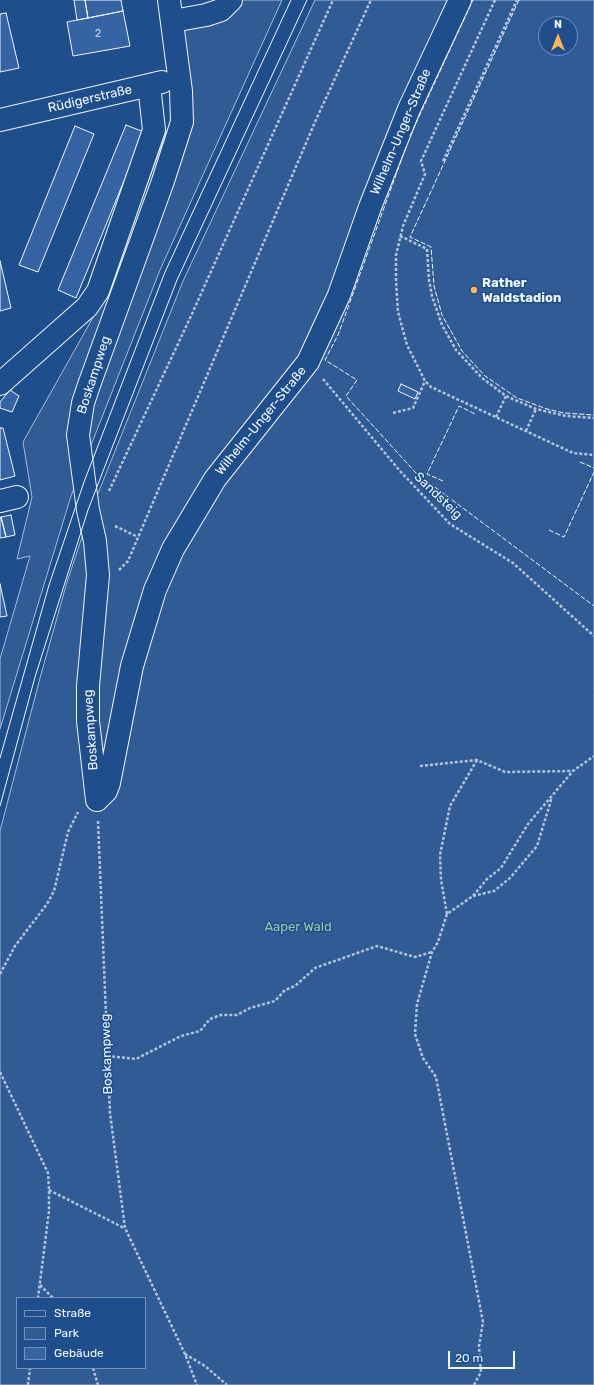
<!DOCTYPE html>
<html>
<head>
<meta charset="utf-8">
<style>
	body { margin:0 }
	#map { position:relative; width:594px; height:1385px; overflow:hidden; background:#1f4e8c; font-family:Rubik,sans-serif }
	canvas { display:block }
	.legend { position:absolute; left:16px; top:1297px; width:130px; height:72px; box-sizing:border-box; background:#1f4e8c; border:1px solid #7391ba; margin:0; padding:5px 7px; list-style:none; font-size:12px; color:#f2f6ff }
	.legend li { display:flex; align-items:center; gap:8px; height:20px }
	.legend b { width:20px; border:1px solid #7391ba }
	.north { position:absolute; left:538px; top:16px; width:40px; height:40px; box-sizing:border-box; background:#1f4e8c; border:1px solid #7391ba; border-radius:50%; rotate:0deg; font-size:11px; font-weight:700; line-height:16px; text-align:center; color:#f2f6ff }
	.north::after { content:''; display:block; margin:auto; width:14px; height:18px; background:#ffb74d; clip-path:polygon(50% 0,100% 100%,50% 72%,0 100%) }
	.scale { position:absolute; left:448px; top:1351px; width:67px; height:18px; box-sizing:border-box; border:2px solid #f2f6ff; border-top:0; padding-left:5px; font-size:12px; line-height:14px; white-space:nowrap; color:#f2f6ff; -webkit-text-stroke:3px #1f4e8c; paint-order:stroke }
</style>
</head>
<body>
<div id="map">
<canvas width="594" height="1385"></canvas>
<ul class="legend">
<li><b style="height:5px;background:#1f4e8c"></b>Straße</li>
<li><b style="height:11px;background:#305b95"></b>Park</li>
<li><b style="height:11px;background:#3563a3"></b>Gebäude</li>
</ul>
<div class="north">N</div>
<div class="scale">20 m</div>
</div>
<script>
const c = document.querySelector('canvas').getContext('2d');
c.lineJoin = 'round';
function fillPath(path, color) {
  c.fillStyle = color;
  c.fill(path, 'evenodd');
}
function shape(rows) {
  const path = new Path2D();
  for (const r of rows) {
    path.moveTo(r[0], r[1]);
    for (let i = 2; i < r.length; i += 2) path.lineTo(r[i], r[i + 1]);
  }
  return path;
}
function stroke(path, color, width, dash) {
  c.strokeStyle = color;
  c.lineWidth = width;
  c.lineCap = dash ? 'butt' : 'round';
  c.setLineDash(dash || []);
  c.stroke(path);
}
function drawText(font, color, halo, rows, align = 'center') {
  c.font = font + ' Rubik,sans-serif';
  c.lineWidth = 3;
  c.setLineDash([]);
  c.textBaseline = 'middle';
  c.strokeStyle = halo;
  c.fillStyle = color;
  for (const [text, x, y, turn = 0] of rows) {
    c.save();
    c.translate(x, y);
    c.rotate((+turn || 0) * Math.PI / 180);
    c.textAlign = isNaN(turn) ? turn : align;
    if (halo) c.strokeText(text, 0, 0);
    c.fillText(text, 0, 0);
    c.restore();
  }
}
const green = shape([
	[238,0,282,0,160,270,71,496,0,729,0,659,30,556,17,559,32,497,23,442,105,296,172,118,185,27,238,0],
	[315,0,594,0,594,1385,0,1385,0,831,40,678,67,582,89,516,183,281,315,0],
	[546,24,570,24,570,48,546,48,546,24],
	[17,1298,145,1298,145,1368,17,1368,17,1298]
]);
const building = shape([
	[74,0,85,0,88,18,77,20,74,0],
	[85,0,121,0,123,11,88,18,85,0],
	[123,11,130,46,73,56,67,22,123,11],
	[6,13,19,68,0,72,0,14,6,13],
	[126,125,144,132,76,298,58,290,126,125],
	[75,126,94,134,38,272,19,265,75,126],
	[0,261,11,308,0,311,0,261],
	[401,384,418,392,415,399,398,391,401,384],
	[10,390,19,396,12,412,0,408,0,402,10,390],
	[0,428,3,428,15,476,0,480,0,428],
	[11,515,15,535,6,537,1,517,11,515],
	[1,517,6,537,0,538,0,518,1,517],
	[0,584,7,616,0,617,0,584]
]);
const path = shape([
	[495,0,421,161,425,174,403,226,396,255,396,281,398,312,407,345,425,381,431,387,573,453,594,455],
	[443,161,517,0],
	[400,236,427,249,429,280,432,296,442,325,456,350,482,378,506,396,536,409,566,416,594,418],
	[323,379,400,471,450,524,513,563,594,636],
	[393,413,413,408,425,381],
	[496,417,506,396],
	[526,431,536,409],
	[109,491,191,316,333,0],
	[115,526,138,537],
	[119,570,128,561,315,122,371,0],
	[420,766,477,760,505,772,572,771],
	[98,821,110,1113,125,1228,185,1354,197,1385],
	[473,896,494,891,510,878,537,846,552,797],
	[447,914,441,880,440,855,450,806,477,760],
	[0,974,15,946,47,904,54,891,68,832,78,812],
	[107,1056,136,1059,181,1036,200,1031,210,1019,221,1015,237,1015,250,1008,275,1001,285,990,295,986,315,968,377,946,415,957,432,952],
	[0,1072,48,1173,49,1190,49,1211,38,1298],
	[49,1190,124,1228],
	[40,1285,53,1298],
	[185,1354,205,1366,227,1385],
	[93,1368,98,1385],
	[28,1385,30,1368],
	[474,1385,481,1372,479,1346,483,1322,436,1077,423,1058,415,1034,417,1004,432,952,438,942,447,914,473,896,487,879,501,868,528,824,573,771,594,756]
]);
const minor = shape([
	[173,21,206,15,221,10,231,0],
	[0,120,162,82],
	[0,384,87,307,98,291,154,130,149,85],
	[0,501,17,497],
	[97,800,106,791,109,783,132,666,155,590,173,549,215,479,308,362,339,295,370,207,409,109,460,0],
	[97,800,88,721,88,686,98,575,95,541,88,510,78,435,83,403,89,385,163,181,182,122,181,91,169,0]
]);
const tram = shape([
	[0,758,49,585,84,482,165,272,291,0],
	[0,806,35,677,88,510,177,280,307,0]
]);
const fence = shape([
	[519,0,410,237,431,247,434,286,442,315,462,351,485,376,517,398,547,409,564,413,594,415],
	[410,136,473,0],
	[406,147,338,335,325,360,357,380,346,396,416,473,594,606],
	[580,462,594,468],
	[443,481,427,474,459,406,475,414],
	[549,530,564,537,594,472]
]);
const markers = [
	[474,290,4,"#ffb74d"]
];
const numberNames = [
	["2",98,34]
];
const streetNames = [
	["Rüdigerstraße",90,99,-13],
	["Wilhelm-Unger-Straße",401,132,-67],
	["Boskampweg",94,375,-72],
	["Wilhelm-Unger-Straße",261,421,-51],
	["Sandsteig",438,496,44],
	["Boskampweg",91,730,-94],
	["Boskampweg",107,1054,-92]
];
const poiNames = [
	["Rather",482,283],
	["Waldstadion",482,298]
];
const parkNames = [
	["Aaper Wald",298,927]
];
fillPath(green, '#305b95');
stroke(green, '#a8bbd7', 1);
fillPath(building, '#3563a3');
stroke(building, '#f2f6ff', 1);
stroke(minor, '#f2f6ff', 24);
stroke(path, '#b3c4dc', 2.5, [3, 2]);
stroke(minor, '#1f4e8c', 22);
stroke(tram, '#f2f6ff', 1);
stroke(fence, '#f2f6ff', 1, [5, 2]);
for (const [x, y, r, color] of markers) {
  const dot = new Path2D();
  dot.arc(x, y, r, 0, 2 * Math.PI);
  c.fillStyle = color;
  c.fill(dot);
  stroke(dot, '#1f4e8c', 1.5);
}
drawText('11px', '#c3d1e8', null, numberNames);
drawText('13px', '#f2f6ff', '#1f4e8c', streetNames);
drawText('bold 13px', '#f2f6ff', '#1f4e8c', poiNames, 'left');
drawText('13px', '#97c8a6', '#1f4e8c', parkNames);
</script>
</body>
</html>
